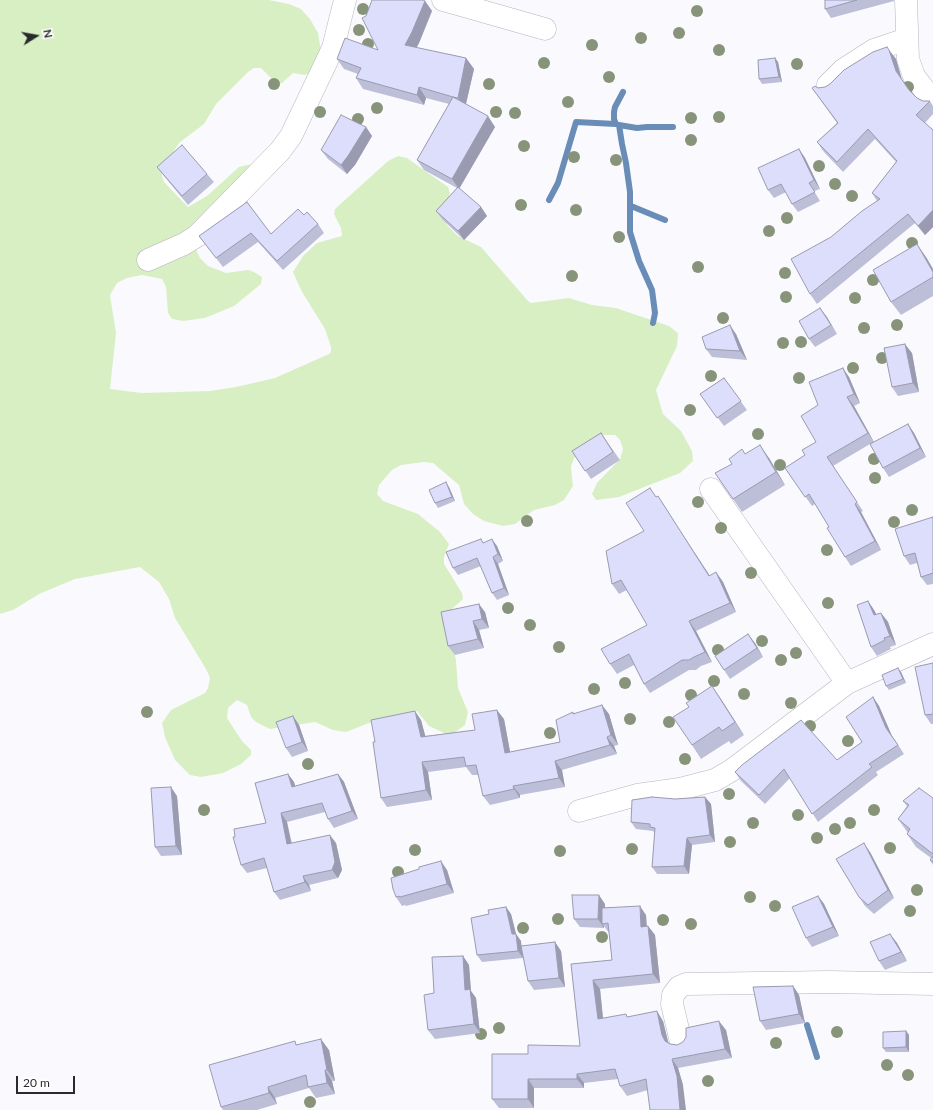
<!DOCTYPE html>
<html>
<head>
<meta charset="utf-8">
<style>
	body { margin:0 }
	#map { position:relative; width:933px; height:1110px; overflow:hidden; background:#fafafe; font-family:Lato,sans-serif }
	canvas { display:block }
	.north { position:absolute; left:16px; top:16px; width:40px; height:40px; -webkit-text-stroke:3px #fff; paint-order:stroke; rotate:79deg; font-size:11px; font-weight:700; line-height:16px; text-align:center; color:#292a2d }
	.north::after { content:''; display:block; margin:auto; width:14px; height:18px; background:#292a2d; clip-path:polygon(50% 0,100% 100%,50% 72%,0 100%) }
	.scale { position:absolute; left:16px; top:1076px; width:59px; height:18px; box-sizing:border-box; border:2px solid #292a2d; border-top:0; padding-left:5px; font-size:12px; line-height:14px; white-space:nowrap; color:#292a2d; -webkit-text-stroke:3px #fff; paint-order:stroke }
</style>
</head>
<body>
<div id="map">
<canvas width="933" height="1110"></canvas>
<div class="north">N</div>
<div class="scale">20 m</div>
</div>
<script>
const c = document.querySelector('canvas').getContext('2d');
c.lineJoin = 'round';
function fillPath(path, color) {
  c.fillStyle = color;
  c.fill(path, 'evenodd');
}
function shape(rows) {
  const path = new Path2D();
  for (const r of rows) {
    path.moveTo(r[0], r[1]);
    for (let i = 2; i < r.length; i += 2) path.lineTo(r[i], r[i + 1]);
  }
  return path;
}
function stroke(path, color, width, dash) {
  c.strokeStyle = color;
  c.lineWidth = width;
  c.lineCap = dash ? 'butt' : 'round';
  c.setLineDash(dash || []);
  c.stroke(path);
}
const green = shape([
	[0,0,269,0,289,4,301,9,310,19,318,33,321,51,311,72,305,75,293,73,282,83,278,84,273,80,261,68,254,68,248,72,216,104,204,124,179,143,162,170,162,176,164,182,188,207,207,196,239,167,260,162,193,243,200,258,208,266,226,273,248,270,254,272,262,277,261,284,234,306,205,318,183,321,172,319,168,313,166,287,162,279,142,275,127,278,117,283,110,295,116,333,110,389,142,393,210,391,236,387,275,378,329,354,331,352,331,347,325,329,302,292,293,272,303,256,317,243,342,236,341,228,334,214,335,209,388,161,398,156,407,158,448,187,450,193,443,214,447,225,458,236,481,247,528,301,531,303,569,298,592,305,616,308,669,326,678,333,677,346,656,390,663,414,681,431,692,451,693,461,680,473,619,497,596,500,592,494,597,483,620,459,623,449,620,440,615,435,604,435,595,440,574,458,571,467,573,486,564,500,555,505,534,510,515,524,503,526,484,521,473,514,464,504,459,485,433,463,424,462,401,465,392,470,379,485,377,494,383,501,418,514,440,532,449,544,444,557,444,564,462,593,463,599,453,608,448,616,448,627,456,660,458,688,468,712,465,725,454,733,444,733,429,726,417,711,374,721,346,732,333,730,315,722,270,729,256,722,251,717,247,705,237,700,228,708,227,718,242,741,251,750,251,755,241,764,223,773,201,777,190,775,175,760,165,737,162,723,171,710,205,693,208,688,210,678,206,669,175,618,169,599,159,582,140,567,75,579,39,594,13,610,0,614]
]);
const stream = shape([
	[549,200,558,183,576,122,616,124,614,119,614,112,615,107,623,92],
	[631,206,665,220],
	[653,323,655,313,652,290,639,261,630,232,630,192,626,163,622,144,619,125,637,128,647,127,673,127],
	[807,1025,817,1057]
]);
const minor = shape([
	[443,0,545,29],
	[906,0,908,59,914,76,926,92,933,99],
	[828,85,843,70,874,50,907,39],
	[148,260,184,244,197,236,280,151,291,136,333,48,345,0],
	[711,489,847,683],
	[579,811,637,795,680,789,715,780,732,770,847,683,933,644],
	[681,1042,672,1004,673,995,679,987,686,984,829,982,933,984]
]);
const trees = [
	[363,9],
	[697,11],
	[359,30],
	[679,33],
	[641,38],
	[368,44],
	[592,45],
	[719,50],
	[544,63],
	[797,64],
	[609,77],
	[274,84],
	[489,84],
	[908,87],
	[568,102],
	[377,108],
	[320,112],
	[496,112],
	[515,113],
	[719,117],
	[691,118],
	[358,119],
	[691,140],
	[524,146],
	[574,157],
	[616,160],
	[819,166],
	[835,184],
	[852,196],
	[521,205],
	[576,210],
	[787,218],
	[769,231],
	[619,237],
	[912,243],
	[698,267],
	[785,273],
	[572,276],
	[873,280],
	[786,297],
	[855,298],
	[723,318],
	[897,325],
	[864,328],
	[801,342],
	[783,343],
	[882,358],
	[853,368],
	[711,376],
	[799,378],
	[690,410],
	[758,434],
	[874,459],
	[780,465],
	[875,478],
	[698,502],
	[912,510],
	[527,521],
	[894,522],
	[721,528],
	[827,550],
	[751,573],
	[828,603],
	[508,608],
	[530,625],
	[762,641],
	[559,647],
	[718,650],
	[796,653],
	[781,660],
	[714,681],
	[625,683],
	[594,689],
	[744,694],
	[691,695],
	[791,703],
	[147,712],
	[630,719],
	[669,722],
	[810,726],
	[550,733],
	[848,741],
	[685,759],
	[308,764],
	[729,794],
	[204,810],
	[874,810],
	[798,815],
	[753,823],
	[850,823],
	[835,829],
	[817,838],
	[730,842],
	[890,848],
	[632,849],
	[415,850],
	[560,851],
	[398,872],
	[917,890],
	[750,897],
	[775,906],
	[910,911],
	[558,919],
	[663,920],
	[691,924],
	[523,928],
	[602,937],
	[499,1028],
	[837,1032],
	[481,1034],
	[776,1043],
	[887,1065],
	[908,1075],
	[708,1081],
	[310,1102]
];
const wall = shape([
	[825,0,894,0,894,1,831,18,825,9],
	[425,1,432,11,419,43,416,48,466,58,474,69,466,104,495,127,459,189,481,207,487,216,464,240,443,220,436,211,457,188,424,170,417,160,449,104,426,98,424,105,363,89,356,78,358,74,344,69,337,59,378,50],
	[889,50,896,59,902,80,909,90,917,98,923,101,930,101,933,106,933,114,925,123,933,130,933,227,925,235,915,223,817,304,810,294,831,237,877,201,872,193,896,162,875,139,843,172,824,152,817,142,837,123,812,88,825,87],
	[775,58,778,62,782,82,762,84,759,79],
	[366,127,372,136,355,165,347,174,328,159,321,150],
	[799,149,805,158,820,189,814,191,820,201,798,212,792,204,786,192,774,198,768,190],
	[157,167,207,174,214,182,188,205,164,176],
	[247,202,271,234,304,215,318,224,324,233,283,270,258,242,223,267,199,236],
	[926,257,933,269,933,296,901,315,891,302],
	[820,308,837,334,815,347,809,339],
	[736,334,747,360,712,357,706,349],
	[912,353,919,392,898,396,892,387],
	[849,377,860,403,854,406,874,442,908,424,914,433,926,457,889,477,883,468,870,444,833,466,863,511,861,512,881,550,851,566,845,557,829,527,815,504,812,506,785,468,805,455,816,442],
	[724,378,747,410,724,426,700,394],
	[601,433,620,460,591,479,572,451],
	[745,454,769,458,785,485,742,512,715,473,732,464],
	[449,487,455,501,438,508,435,503],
	[658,496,709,576,716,572,723,582,736,612,696,631,712,662,701,666,696,670,689,670,650,693,644,684,634,665,617,674,610,664,647,625,627,590,619,594,612,584,644,531,657,497],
	[933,517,933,584,927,585,921,577,917,563,910,565,904,556],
	[483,542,497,546,503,561,498,564,509,595,497,600,492,593,481,566,458,575,453,568],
	[868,601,874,610,877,615,881,613,888,622,896,645,890,647,891,649,877,656,871,647],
	[441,612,485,612,489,628,479,630,484,648,455,655,448,646],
	[755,643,763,657,730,679,724,670],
	[933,663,933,724,931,724,925,715],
	[901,672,906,683,889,690,886,686],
	[712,686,744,735,731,744,729,741,701,759,692,745,689,707],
	[873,697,879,706,892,736,904,754,876,772,878,775,818,822,790,778,765,804,741,781,735,772,837,760,862,742],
	[573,712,573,713,609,714,618,745,614,746,617,754,562,770,565,787,520,795,520,798,490,805,483,796,479,775,472,775,466,767,428,772,432,800,387,807,381,798,375,742,421,720,425,736,475,730,504,719,510,752,560,742],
	[293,716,299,725,308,751,292,757,286,748],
	[288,774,294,782,295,786,338,774,344,782,358,819,334,828,328,819,325,812,287,822,292,843,336,843,342,870,338,878,309,885,311,891,280,900,274,892,267,868,247,873,241,865,235,837,266,823],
	[177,796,182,855,161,856,155,847],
	[705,797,711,804,715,842,692,845,689,874,657,874,652,867,655,834,653,831,636,829,631,822,675,799],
	[933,798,933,865,930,860,931,858,916,847,907,834,908,833,898,819,907,806,903,801],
	[870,852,894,898,874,914,865,906,859,897],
	[447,870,454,893,406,906,405,905,402,906,396,897],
	[818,896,824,904,839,936,812,947,806,938],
	[605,904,605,907,646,915,647,926,648,926,655,935,660,983,600,989,603,1018,629,1017,663,1021,668,1043,670,1044,677,1045,726,1030,732,1058,678,1068,683,1085,648,1090,627,1096,620,1086,618,1079,584,1083,584,1088,534,1088,534,1108,499,1108,492,1099,528,1054,580,1046,571,964,612,960,609,933,604,926,604,928,580,927,574,919],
	[506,907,511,914,516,934,521,941,521,946,555,942,561,951,565,987,534,990,528,981,522,952,523,958,482,962,477,955,489,914],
	[890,934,897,943,907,961,885,970,879,961],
	[463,956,469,965,471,991,476,998,480,1033,435,1039,428,1030,434,993],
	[793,986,799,995,805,1023,766,1030,760,1021],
	[906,1031,909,1035,909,1052,886,1052,883,1048],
	[297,1045,329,1050,335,1081,332,1081,335,1094,316,1098,309,1088,275,1098,277,1104,257,1110,223,1110,221,1107]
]);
const shadedWall = shape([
	[425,1,432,11,419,43,412,56,405,45],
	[889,50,896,59,902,80,896,71],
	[466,58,474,69,465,108,458,98],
	[775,58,778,62,782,82,779,77],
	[419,87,426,98,424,105,417,95],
	[488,116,495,127,459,189,452,179],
	[366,127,372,136,355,165,347,174,341,165],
	[799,149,805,158,820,189,814,180],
	[481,207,487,216,464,240,458,231],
	[933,210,933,227,925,235,918,226],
	[917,244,926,257,933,269,933,272],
	[820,308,827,317,837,334,831,325],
	[730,325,736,334,747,360,740,351],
	[905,344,912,353,919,392,913,383],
	[843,368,849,377,860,403,854,394],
	[847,397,854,406,874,442,868,433],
	[908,424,914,433,926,457,920,448],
	[760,445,769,458,785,485,776,472],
	[446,482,449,487,455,501,452,497],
	[658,496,664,506,716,585,709,576],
	[855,504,861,512,881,550,875,541],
	[492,539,497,546,503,561,498,554],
	[493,557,498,564,509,595,504,588],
	[716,572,723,582,736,612,730,603],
	[868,601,874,610,881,624,874,615],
	[479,604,485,612,489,628,482,619],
	[881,613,888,622,896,645,890,636],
	[473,621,479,630,484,648,478,639],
	[689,621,696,631,712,662,705,652],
	[748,634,755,643,763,657,757,648],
	[898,668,901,672,906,683,903,679],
	[712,686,721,699,744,735,735,722],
	[873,697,879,706,892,736,904,754,886,728],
	[602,705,609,714,618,745,611,735],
	[497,710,504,719,512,762,505,753],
	[415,711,421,720,428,746,421,737],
	[293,716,299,725,308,751,302,742],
	[607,737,614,746,617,754,610,745],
	[555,761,562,770,565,787,559,778],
	[422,762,428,772,432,800,426,790],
	[288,774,294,782,298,796,292,787],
	[338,774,344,782,358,819,352,811],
	[513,786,520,795,520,798,514,789],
	[171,787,177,796,182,855,176,846],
	[705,797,711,804,715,842,710,835],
	[281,813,287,822,293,853,287,844],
	[330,835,336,843,342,870,338,878,332,870],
	[687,838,692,845,689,874,684,866],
	[864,843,870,852,894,898,888,890],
	[441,861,447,870,454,893,447,884],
	[303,876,309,885,311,891,305,882],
	[599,895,605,904,604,924,602,924,604,926,604,928,598,919],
	[818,896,824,904,839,936,833,927],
	[640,906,646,915,647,937,641,927],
	[506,907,511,914,516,934,521,941,523,958,518,951,512,934],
	[648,926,655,935,660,983,653,974],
	[890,934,897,943,907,961,901,952],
	[555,942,561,951,565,987,559,978],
	[463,956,469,965,471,991,476,998,480,1033,474,1024,465,990],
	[593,980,600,989,604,1028,598,1019],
	[793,986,799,995,805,1023,799,1014],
	[657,1011,663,1021,669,1045,665,1041,662,1035],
	[719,1021,726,1030,732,1058,725,1049],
	[906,1031,909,1035,909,1052,906,1047],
	[321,1039,329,1050,335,1081,327,1070],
	[672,1059,678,1068,683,1085,686,1110,680,1110],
	[325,1070,332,1081,335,1094,327,1083],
	[577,1074,584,1083,584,1088,577,1079],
	[528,1079,534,1088,534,1108,528,1099],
	[268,1087,275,1098,277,1104,269,1093]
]);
const building = shape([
	[372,0,423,0,425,1,412,32,405,45,466,58,458,98,453,97,488,116,452,179,417,160,453,97,419,87,417,95,356,78,361,68,337,59,345,38,378,50,362,18,366,16,372,0],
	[825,0,857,0,825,9,825,0],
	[887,47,889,50,896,71,909,90,917,98,923,101,930,101,916,115,933,130,933,210,918,226,908,214,810,294,791,259,831,237,862,211,880,199,872,193,897,161,868,129,837,162,817,142,838,123,812,88,815,86,818,88,825,87,830,84,844,70,873,52,887,47],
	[775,58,779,77,759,79,758,60,775,58],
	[341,115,366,127,348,156,341,165,321,150,341,115],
	[182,145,207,174,182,196,157,167,182,145],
	[799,149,814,180,809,183,815,192,792,204,781,184,768,190,758,168,799,149],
	[458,187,481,207,458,231,436,211,458,187],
	[247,202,271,234,298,209,304,215,307,212,318,224,277,261,251,233,216,258,199,236,247,202],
	[917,244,933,272,933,277,891,302,873,270,917,244],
	[820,308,831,325,809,339,799,321,820,308],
	[730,325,740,351,706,349,702,337,730,325],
	[905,344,913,383,892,387,884,348,905,344],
	[843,368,854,394,847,397,868,433,827,457,857,502,855,504,875,541,845,557,827,528,829,527,809,494,805,497,785,468,805,455,802,450,816,442,801,416,818,405,809,382,843,368],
	[724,378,741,401,717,418,700,394,724,378],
	[908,424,920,448,883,468,870,444,908,424],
	[601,433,613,452,585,471,572,451,601,433],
	[760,445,776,472,733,499,715,473,732,464,729,459,742,449,745,454,760,445],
	[446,482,452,497,435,503,429,490,446,482],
	[650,488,656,497,658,496,709,576,716,572,730,603,689,621,705,652,694,657,689,660,682,660,644,684,629,654,610,664,601,649,647,625,621,580,612,584,606,551,644,531,626,503,650,488],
	[933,517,933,573,921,577,915,553,904,556,895,529,933,517],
	[481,539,483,543,492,539,498,554,493,557,504,588,492,593,477,558,453,568,446,552,481,539],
	[868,601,874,615,881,613,890,636,884,638,885,640,871,647,857,605,868,601],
	[479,604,482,619,473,621,478,639,448,646,441,612,479,604],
	[748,634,757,648,724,670,715,656,748,634],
	[933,663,933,714,925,715,915,667,933,663],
	[898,668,903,679,886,686,882,675,898,668],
	[712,686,735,722,722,731,719,727,692,745,673,717,689,707,686,703,712,686],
	[873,697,886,728,898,745,869,764,872,767,812,814,784,769,759,795,735,772,742,765,801,720,837,760,862,742,846,717,873,697],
	[602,705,611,735,607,737,610,745,555,761,559,778,513,786,514,789,483,796,476,765,466,766,464,757,422,762,426,790,381,798,373,742,375,742,371,720,415,711,421,737,475,730,472,714,497,710,505,753,560,742,556,720,573,712,573,714,602,705],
	[293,716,302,742,286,748,276,722,293,716],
	[288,774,292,787,338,774,352,811,328,819,322,803,281,813,287,844,330,835,335,862,332,870,303,876,305,882,274,892,264,858,241,865,233,837,235,837,234,829,266,823,255,783,288,774],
	[171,787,176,846,155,847,151,788,171,787],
	[919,788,933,798,933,854,907,834,910,829,898,819,909,805,903,801,919,788],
	[652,797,675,799,705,797,710,835,687,838,684,866,652,867,655,828,650,827,650,824,631,822,632,800,652,797],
	[864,843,888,890,868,905,859,897,836,859,864,843],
	[933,856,933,862,930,860,933,856],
	[441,861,447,884,400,897,399,896,396,897,393,889,391,878,419,869,419,867,441,861],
	[572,895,599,895,598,919,574,919,572,895],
	[818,896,833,927,806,938,792,907,818,896],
	[640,906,641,927,648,926,653,974,593,980,598,1019,626,1014,627,1017,657,1011,662,1035,665,1041,670,1044,677,1045,683,1042,686,1037,686,1028,719,1021,725,1049,672,1059,677,1076,680,1110,650,1110,646,1079,620,1086,615,1069,577,1074,577,1079,528,1079,528,1099,492,1099,492,1054,528,1054,528,1045,580,1046,571,964,612,960,608,923,602,924,602,908,640,906],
	[506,907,512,934,516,934,518,951,477,955,471,918,489,914,488,910,506,907],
	[890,934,901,952,879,961,870,942,890,934],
	[555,942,559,978,528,981,521,946,555,942],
	[463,956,465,990,470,989,474,1024,428,1030,424,995,434,993,432,957,463,956],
	[793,986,799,1014,760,1021,753,987,793,986],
	[906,1031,906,1047,883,1048,883,1032,906,1031],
	[321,1039,327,1070,325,1070,327,1083,308,1087,306,1075,268,1087,269,1093,221,1107,209,1065,295,1041,296,1045,321,1039]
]);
fillPath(green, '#d8efc4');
stroke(stream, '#6a8db8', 6);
stroke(minor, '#b4b4be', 23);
stroke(minor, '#fff', 22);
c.fillStyle = '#87947a';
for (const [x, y] of trees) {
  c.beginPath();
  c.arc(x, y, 6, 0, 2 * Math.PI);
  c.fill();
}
fillPath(wall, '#bdbfd8');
fillPath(shadedWall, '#9a9bb0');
fillPath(building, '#dcdefb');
stroke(building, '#9a9bb0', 1);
</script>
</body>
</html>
